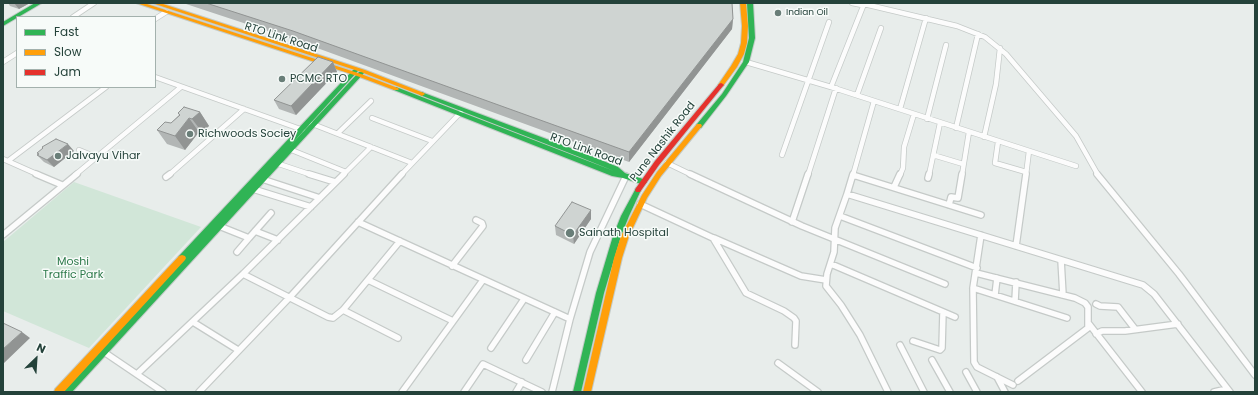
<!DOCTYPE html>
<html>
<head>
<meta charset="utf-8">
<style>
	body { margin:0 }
	#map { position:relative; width:1258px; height:395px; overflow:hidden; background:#e8edeb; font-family:Poppins,sans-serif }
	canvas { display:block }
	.frame { position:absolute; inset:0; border:4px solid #24423a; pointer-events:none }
	.legend { position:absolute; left:16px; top:16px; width:140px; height:72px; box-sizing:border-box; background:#f7fbf9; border:1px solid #a3b1ad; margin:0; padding:5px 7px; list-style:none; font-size:12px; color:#24423a }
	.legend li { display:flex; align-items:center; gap:8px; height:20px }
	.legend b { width:20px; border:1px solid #a3b1ad }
	.north { position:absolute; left:16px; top:339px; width:40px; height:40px; -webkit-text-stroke:3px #f7fbf9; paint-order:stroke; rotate:25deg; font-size:11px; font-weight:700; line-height:16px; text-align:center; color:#24423a }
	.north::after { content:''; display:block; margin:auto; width:14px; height:18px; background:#24423a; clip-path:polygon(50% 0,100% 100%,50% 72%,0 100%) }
</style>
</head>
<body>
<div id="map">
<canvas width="1258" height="395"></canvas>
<div class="frame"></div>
<ul class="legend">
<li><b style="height:5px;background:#30b455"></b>Fast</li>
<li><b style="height:5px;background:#ff9f0a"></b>Slow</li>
<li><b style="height:5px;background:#e5322d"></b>Jam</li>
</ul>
<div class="north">N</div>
</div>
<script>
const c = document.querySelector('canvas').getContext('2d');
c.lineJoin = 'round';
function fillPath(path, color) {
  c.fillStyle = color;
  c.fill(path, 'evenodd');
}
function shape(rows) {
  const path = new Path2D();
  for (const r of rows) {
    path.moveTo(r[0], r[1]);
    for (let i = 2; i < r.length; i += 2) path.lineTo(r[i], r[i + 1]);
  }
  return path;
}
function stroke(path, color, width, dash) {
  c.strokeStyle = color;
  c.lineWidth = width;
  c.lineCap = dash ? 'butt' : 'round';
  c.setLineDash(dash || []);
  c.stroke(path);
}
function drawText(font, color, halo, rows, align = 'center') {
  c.font = font + ' Poppins,sans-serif';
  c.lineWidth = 3;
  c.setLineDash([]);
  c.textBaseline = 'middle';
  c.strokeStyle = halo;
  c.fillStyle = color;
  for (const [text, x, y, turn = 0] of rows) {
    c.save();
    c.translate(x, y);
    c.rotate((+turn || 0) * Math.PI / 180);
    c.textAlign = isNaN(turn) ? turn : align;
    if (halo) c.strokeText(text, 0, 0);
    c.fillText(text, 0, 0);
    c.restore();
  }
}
const green = shape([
	[74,182,201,227,89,348,3,311,3,242]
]);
const streetFar1 = shape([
	[852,3,862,5],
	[860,3,957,26,985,37,1006,54,1076,136,1098,175],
	[73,17,94,3],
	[155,19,166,12],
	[3,62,17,53],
	[746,62,831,87,1076,166],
	[155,77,303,130],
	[831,87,864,4],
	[857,95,881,28],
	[900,109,926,18],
	[372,118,432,141],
	[927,119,946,45],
	[310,123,412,163],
	[956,128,978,34],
	[338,133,371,101],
	[984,137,996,84,1000,48],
	[998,142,995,163,1026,172],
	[289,149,346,172],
	[79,150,96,157],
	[782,155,829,22],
	[933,155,963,164],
	[3,159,39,175],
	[8,161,106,87],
	[276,163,312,175],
	[667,163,692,175],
	[75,175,181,87],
	[169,175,244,109],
	[343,175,371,147],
	[401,175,461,112],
	[808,175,836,88],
	[853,175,874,101],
	[900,175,903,168,904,147,914,114],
	[929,175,940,123],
	[962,175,969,132],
	[1026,175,1029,151]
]);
const street = shape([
	[36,174,62,185],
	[309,174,335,182],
	[690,174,802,226,945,284],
	[1097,174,1179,274,1255,375],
	[853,175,981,215],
	[166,177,170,174],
	[928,178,929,174],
	[262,179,320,198],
	[894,187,900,174],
	[253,189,311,207],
	[847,194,853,174],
	[640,204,713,238,746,293,784,311,794,318,796,321,795,345],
	[949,205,951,197,958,198,962,174],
	[840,216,977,268],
	[358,222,570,319],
	[792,222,808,174],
	[219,226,249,238,271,213],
	[255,231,278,240],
	[3,235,77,174],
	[981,235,973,288,974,362,977,367,1013,385],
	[714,238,801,276,826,280],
	[1016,246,1026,174],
	[237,252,249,238],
	[1061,260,1063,295],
	[831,264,955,317],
	[452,266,483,226,482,223,476,220],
	[976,273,1075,298,1085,303,1088,307,1088,328,1018,381],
	[243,274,328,317,333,318,343,310,400,241],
	[368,280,453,321],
	[973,288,1067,318],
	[995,295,997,278],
	[1015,301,1016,282],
	[1096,304,1100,306,1118,307,1135,329],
	[343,310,398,338],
	[193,322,238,350],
	[1089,324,1142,392],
	[1096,334,1102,331,1125,331,1178,324],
	[913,341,940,350,942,348,943,312],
	[900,345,924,392],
	[491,348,524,299],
	[101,350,163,392],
	[526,360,555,312],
	[932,360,950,392],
	[778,363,818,392],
	[966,372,977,392],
	[137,374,243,274,344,174],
	[997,377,1005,392],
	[199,392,290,297,402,174],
	[402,392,483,280],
	[464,392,483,364,542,392],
	[516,392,522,382],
	[552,392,570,319,590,252,626,176],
	[888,392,860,335,841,305,826,286,827,274,834,252,835,228,847,194,1143,285,1154,294,1230,392],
	[1214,392,1227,389]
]);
const fast = shape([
	[35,3,42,3,3,26,3,22,35,3],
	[747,3,753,3,755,38,749,62,726,96,701,128,697,128,696,126,697,124,722,94,743,62,749,38,747,3],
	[355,69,358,71,357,72,288,148,359,72,363,72,364,73,72,392,62,392,63,389,182,261,179,260,178,258,179,256,353,70,355,69],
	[396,87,614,171,577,156,420,95,419,94,422,92,424,93,581,152,618,167,625,173,646,180,647,182,644,185,623,178,612,176,394,90,393,89,396,87],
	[638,187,640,188,641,190,629,216,621,236,604,293,581,392,573,392,596,293,613,236,621,216,635,190,636,188,638,187]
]);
const slow = shape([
	[136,3,144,3,361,74,398,88,399,89,398,90,394,90,357,76,136,3],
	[152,3,160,3,365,70,424,93,425,94,422,96,420,95,361,72,152,3],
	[740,3,746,3,748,26,747,43,744,54,737,67,723,86,721,87,718,85,731,66,738,54,741,43,742,26,740,3],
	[697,124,701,124,702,126,661,176,647,198,629,236,622,258,591,392,583,392,614,258,621,236,642,195,657,172,697,124],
	[182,255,185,256,186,258,185,260,64,392,54,392,55,389,179,256,182,255]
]);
const jam = shape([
	[721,83,723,84,724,85,723,86,659,165,640,192,636,192,635,190,636,188,655,161,719,84,721,83]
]);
const wall = shape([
	[8,3,30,3,19,9,10,6],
	[183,3,732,3,733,19,732,29,629,162,298,41],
	[333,62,337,72,296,115,279,109,274,100],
	[200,112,209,126,202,132,199,132,185,150,167,144,157,130,171,123,179,115,178,113],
	[42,147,74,151,54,167,44,162,37,155,38,154,37,153,43,149],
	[591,210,591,219,574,244,556,235,555,226]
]);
const shadedWall = shape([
	[14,3,30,3,19,9],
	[733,19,732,29,629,162,629,152],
	[333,62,337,72,296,115,291,106],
	[200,112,209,126,202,132,192,119],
	[189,118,199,132,185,150,175,136],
	[68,144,74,151,54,167,47,160],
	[591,210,591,219,574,244,573,235],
	[22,332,30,338,3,364,3,349]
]);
const building = shape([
	[206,3,732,3,733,19,629,152,293,31,206,3],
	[318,57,333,62,291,106,274,100,318,57],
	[184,107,200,112,192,119,189,118,175,136,157,130,165,122,171,123,180,115,178,113,184,107],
	[56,139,68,144,47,160,37,155,39,154,37,153,43,148,42,147,56,139],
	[572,202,591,210,573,235,555,226,572,202],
	[3,323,22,332,3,349,3,323]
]);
const markers = [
	[778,13,4,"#697e78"],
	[282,79,4,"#697e78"],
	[190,134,4,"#697e78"],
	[58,156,4,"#697e78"],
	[570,233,5,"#697e78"]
];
const farPoinames = [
	["Indian Oil",786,13]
];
const streetNames = [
	["RTO Link Road",281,38,18],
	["Pune Nashik Road",663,142,-52],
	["RTO Link Road",586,150,20]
];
const poiNames = [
	["PCMC RTO",290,79],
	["Richwoods Sociey",198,134],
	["Jalvayu Vihar",66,156],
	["Sainath Hospital",579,233]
];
const parkNames = [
	["Moshi",73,262],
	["Traffic Park",73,275]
];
fillPath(green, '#d1e6d8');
stroke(streetFar1, '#c5cac8', 6);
stroke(street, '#c5cac8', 8);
stroke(fast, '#c3cbc8', 2);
stroke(slow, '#c3cbc8', 2);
stroke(jam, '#c3cbc8', 2);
stroke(streetFar1, '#fcfcfc', 4.5);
stroke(street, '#fcfcfc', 5.5);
fillPath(fast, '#30b455');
fillPath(slow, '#ff9f0a');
fillPath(jam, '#e5322d');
fillPath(wall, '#b2b6b5');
fillPath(shadedWall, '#919493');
fillPath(building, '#cfd4d2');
stroke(building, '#919493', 1);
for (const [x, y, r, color] of markers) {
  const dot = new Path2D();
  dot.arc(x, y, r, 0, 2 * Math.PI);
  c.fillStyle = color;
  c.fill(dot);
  stroke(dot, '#f7fbf9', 1.5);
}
drawText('9px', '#24423a', '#f7fbf9', farPoinames, 'left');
drawText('11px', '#24423a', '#f7fbf9', streetNames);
drawText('11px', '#24423a', '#f7fbf9', poiNames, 'left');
drawText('11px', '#2d7a4b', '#f7fbf9', parkNames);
</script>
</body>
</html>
